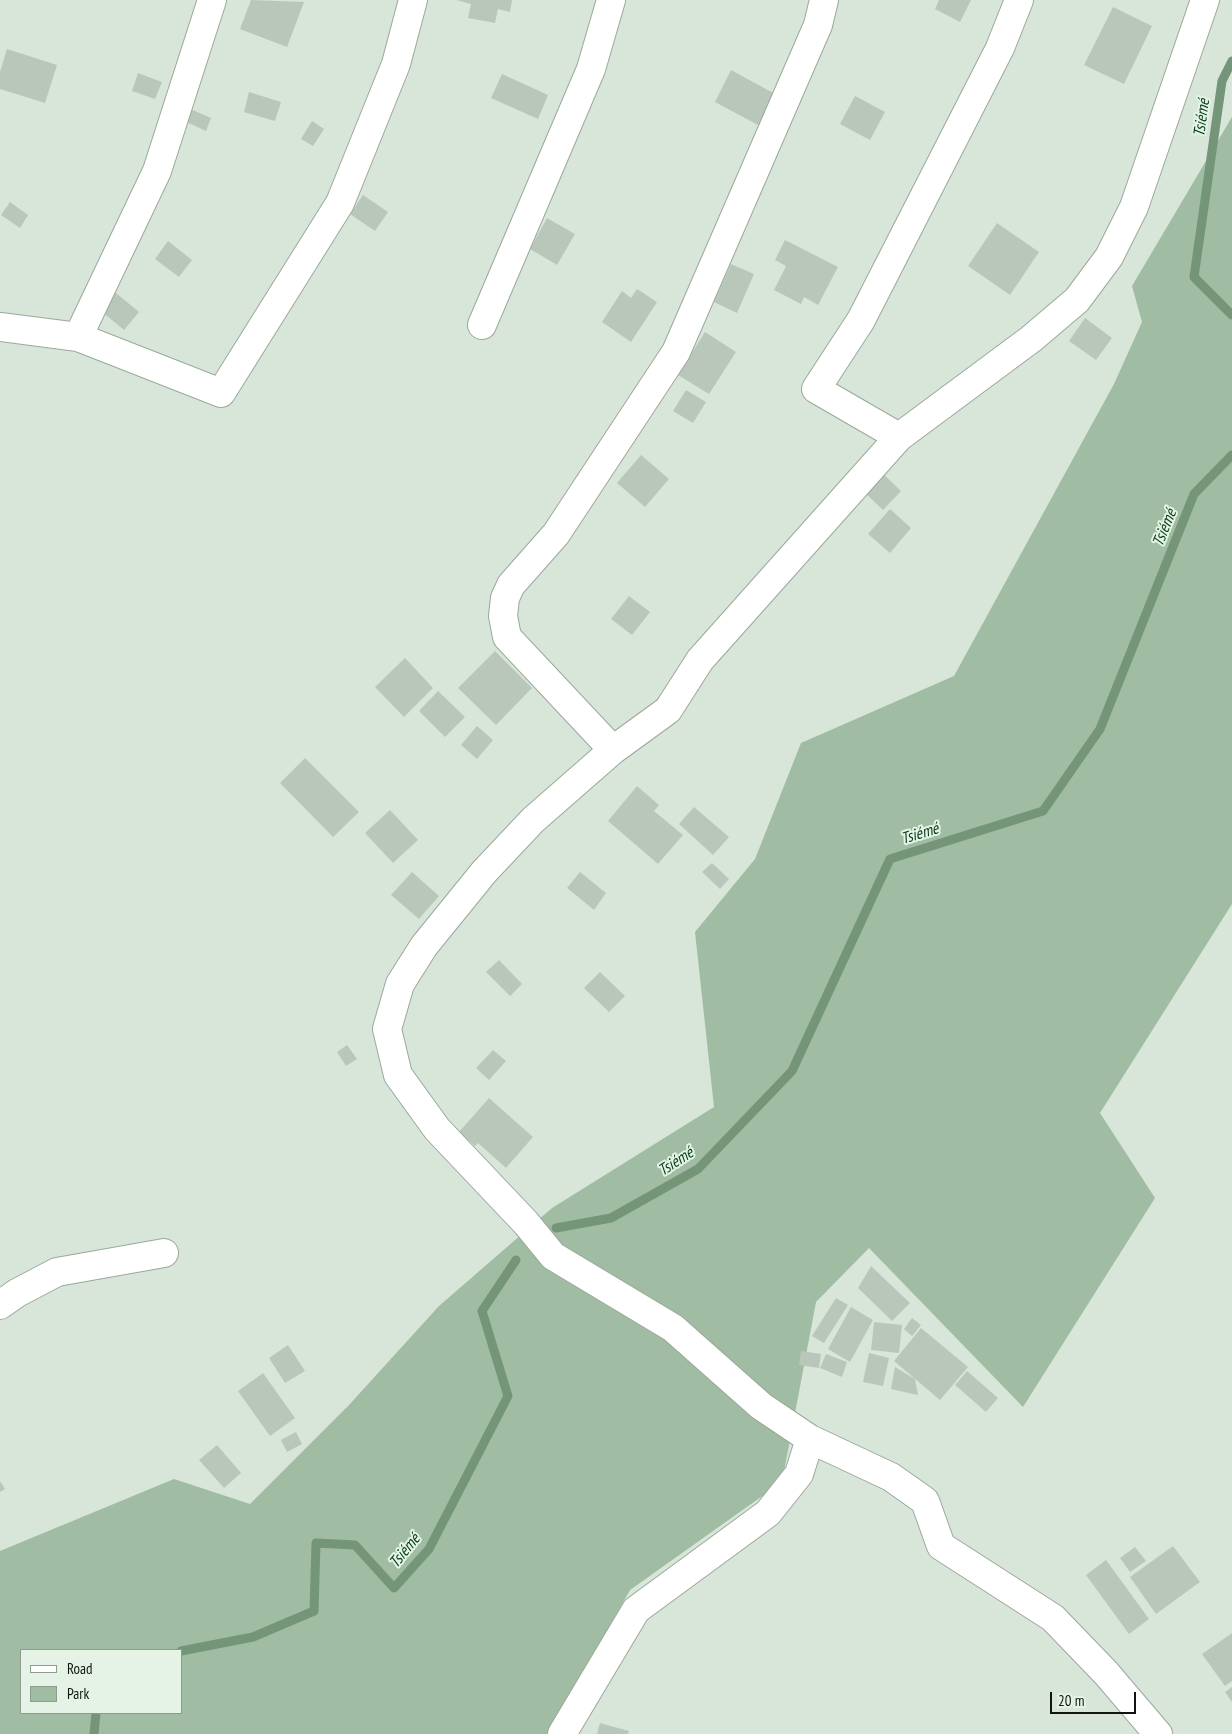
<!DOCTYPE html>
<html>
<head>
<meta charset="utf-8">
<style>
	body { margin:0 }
	#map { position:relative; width:1232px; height:1734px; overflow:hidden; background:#d7e6d9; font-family:"PT Sans Narrow",sans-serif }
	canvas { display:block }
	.legend { position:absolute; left:20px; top:1649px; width:162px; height:65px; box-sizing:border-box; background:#e4f3e6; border:1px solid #8f9a91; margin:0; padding:6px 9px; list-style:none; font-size:15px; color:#101511 }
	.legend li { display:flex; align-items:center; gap:10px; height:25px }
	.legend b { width:25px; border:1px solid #8f9a91 }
	.scale { position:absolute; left:1050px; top:1692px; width:86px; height:22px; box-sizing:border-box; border:2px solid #101511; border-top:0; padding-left:6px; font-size:15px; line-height:18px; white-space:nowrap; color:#101511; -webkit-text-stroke:4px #e4f3e6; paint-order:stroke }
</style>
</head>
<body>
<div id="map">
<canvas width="1232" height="1734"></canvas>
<ul class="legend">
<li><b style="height:6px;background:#fff"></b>Road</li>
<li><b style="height:14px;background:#a0bca3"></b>Park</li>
</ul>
<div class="scale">20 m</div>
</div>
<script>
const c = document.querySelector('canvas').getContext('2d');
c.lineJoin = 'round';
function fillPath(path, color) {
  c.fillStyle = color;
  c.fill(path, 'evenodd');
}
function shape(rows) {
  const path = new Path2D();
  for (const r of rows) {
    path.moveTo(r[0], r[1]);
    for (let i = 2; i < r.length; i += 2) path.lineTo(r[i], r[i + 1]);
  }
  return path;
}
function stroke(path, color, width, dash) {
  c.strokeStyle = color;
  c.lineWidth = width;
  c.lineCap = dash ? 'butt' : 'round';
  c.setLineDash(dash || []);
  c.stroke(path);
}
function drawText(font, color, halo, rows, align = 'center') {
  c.font = font + ' "PT Sans Narrow",sans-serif';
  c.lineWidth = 4;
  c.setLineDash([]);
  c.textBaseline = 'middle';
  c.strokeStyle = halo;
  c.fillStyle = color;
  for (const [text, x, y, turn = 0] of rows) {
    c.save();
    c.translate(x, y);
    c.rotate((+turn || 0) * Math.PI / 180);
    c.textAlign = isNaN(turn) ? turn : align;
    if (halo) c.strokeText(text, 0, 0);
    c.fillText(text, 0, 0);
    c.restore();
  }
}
const green = shape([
	[1232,117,1232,904,1100,1113,1155,1198,1023,1407,869,1248,816,1302,782,1482,630,1590,548,1734,0,1734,0,1551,174,1479,250,1504,349,1405,439,1306,552,1208,714,1107,695,932,755,859,801,743,954,676,1114,384,1142,322,1132,286],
	[21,1650,181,1650,181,1713,21,1713]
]);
const stream = shape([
	[1232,61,1222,81,1194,277,1232,315],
	[556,1228,611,1218,698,1169,792,1071,890,859,1043,811,1100,729,1194,494,1232,455],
	[181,1651,253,1637,314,1611,316,1543,355,1545,394,1588,429,1549,508,1396,482,1311,516,1260],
	[94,1734,96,1713]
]);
const building = shape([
	[251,0,304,2,287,47,240,29],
	[456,0,512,0,510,12,498,9,495,23,468,18,471,4],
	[939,0,971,0,960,22,935,9],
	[1113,7,1152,26,1124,84,1084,65],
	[7,49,57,65,45,103,0,89,0,72],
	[731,70,775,94,758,125,715,102],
	[138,73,162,82,155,99,132,91],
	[502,74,548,95,538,119,491,98],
	[249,92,281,102,275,121,244,112],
	[855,96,885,112,870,140,840,124],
	[188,108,211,118,206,131,182,120],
	[312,121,324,129,313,146,301,139],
	[363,195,388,212,375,231,350,214],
	[10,202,28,215,20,228,1,215],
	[547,218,575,234,557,265,530,249],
	[997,223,1039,252,1010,295,968,266],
	[785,240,838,267,818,305,804,297,801,304,774,290,786,266,775,260],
	[168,241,192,260,179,277,155,259],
	[731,264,754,274,737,313,714,302],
	[637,289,657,302,631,342,602,322,622,291,631,298],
	[116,293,139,312,124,330,101,311],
	[1085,318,1112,338,1096,360,1069,341],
	[705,332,736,352,709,394,678,375],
	[686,390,706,402,693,423,673,411],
	[641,455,669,479,645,507,617,483],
	[880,471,901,491,883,510,862,490],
	[890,509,911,528,890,553,868,534],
	[629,596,650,612,632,635,611,619],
	[495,651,532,688,496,725,458,688],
	[405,658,433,688,404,717,375,687],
	[438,691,465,717,445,737,419,711],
	[477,726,493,740,477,759,461,745],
	[305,758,359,812,333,837,280,783],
	[637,786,659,805,654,811,683,835,658,864,608,821],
	[694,807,729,837,713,855,679,824],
	[390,810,418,840,393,863,365,833],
	[712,863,729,879,720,889,702,872],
	[412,872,439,896,419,919,391,895],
	[580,872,606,893,594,910,567,888],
	[499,960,522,984,510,996,486,972],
	[600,972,625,996,609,1012,584,988],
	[347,1045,357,1059,346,1066,337,1052],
	[493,1050,506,1061,489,1080,476,1068],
	[489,1098,533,1137,506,1168,478,1143,475,1146,459,1132],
	[871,1266,910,1303,892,1321,858,1288],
	[836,1298,848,1305,824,1343,812,1336],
	[851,1307,873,1320,850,1362,828,1349],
	[912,1318,921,1325,912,1336,904,1329],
	[874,1322,902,1325,899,1353,871,1350],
	[921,1328,968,1367,940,1400,894,1361],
	[288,1345,305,1371,285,1383,269,1358],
	[801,1351,821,1354,819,1368,799,1365],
	[869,1353,889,1358,883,1386,863,1382],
	[826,1354,847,1362,842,1377,820,1368],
	[895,1367,915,1379,918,1395,891,1389],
	[967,1371,998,1398,986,1412,955,1385],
	[263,1373,295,1418,270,1436,238,1391],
	[296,1432,302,1444,287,1452,281,1440],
	[217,1445,241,1473,224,1488,199,1460],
	[0,1481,5,1489,0,1492],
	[1173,1546,1200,1582,1156,1614,1130,1577],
	[1135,1547,1146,1561,1130,1572,1120,1558],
	[1106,1560,1149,1619,1129,1634,1086,1575],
	[1232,1633,1232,1681,1225,1686,1202,1654],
	[1232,1687,1232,1702,1225,1692],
	[600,1723,629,1731,628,1734,597,1734]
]);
const minor = shape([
	[482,325,591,69,611,0],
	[0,327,78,337,221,393,340,203,396,64,413,0],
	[78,337,157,171,212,0],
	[899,437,816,389,861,320,1000,48,1019,0],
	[613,750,507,637,503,616,505,598,511,585,556,534,676,352,818,25,824,0],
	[0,1305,17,1293,57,1272,164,1253],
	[562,1734,636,1610,768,1513,799,1474,810,1439],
	[1158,1734,1106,1673,1053,1618,941,1546,925,1501,891,1477,810,1439,761,1406,673,1328,553,1256,526,1223,437,1129,398,1075,387,1029,400,984,424,946,484,872,533,820,613,750,668,710,700,660,899,437,1031,339,1077,300,1109,257,1134,207,1205,0]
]);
const waterNames = [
	["Tsiémé",1202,118,-82],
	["Tsiémé",1165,528,-68],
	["Tsiémé",920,834,-17],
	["Tsiémé",676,1162,-33],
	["Tsiémé",405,1551,-51]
];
fillPath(green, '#a0bca3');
stroke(stream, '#749578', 9);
fillPath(building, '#b9c7ba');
stroke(minor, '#9ba89c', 30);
stroke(minor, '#fff', 28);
drawText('italic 16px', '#053d17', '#e4f3e6', waterNames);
</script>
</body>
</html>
